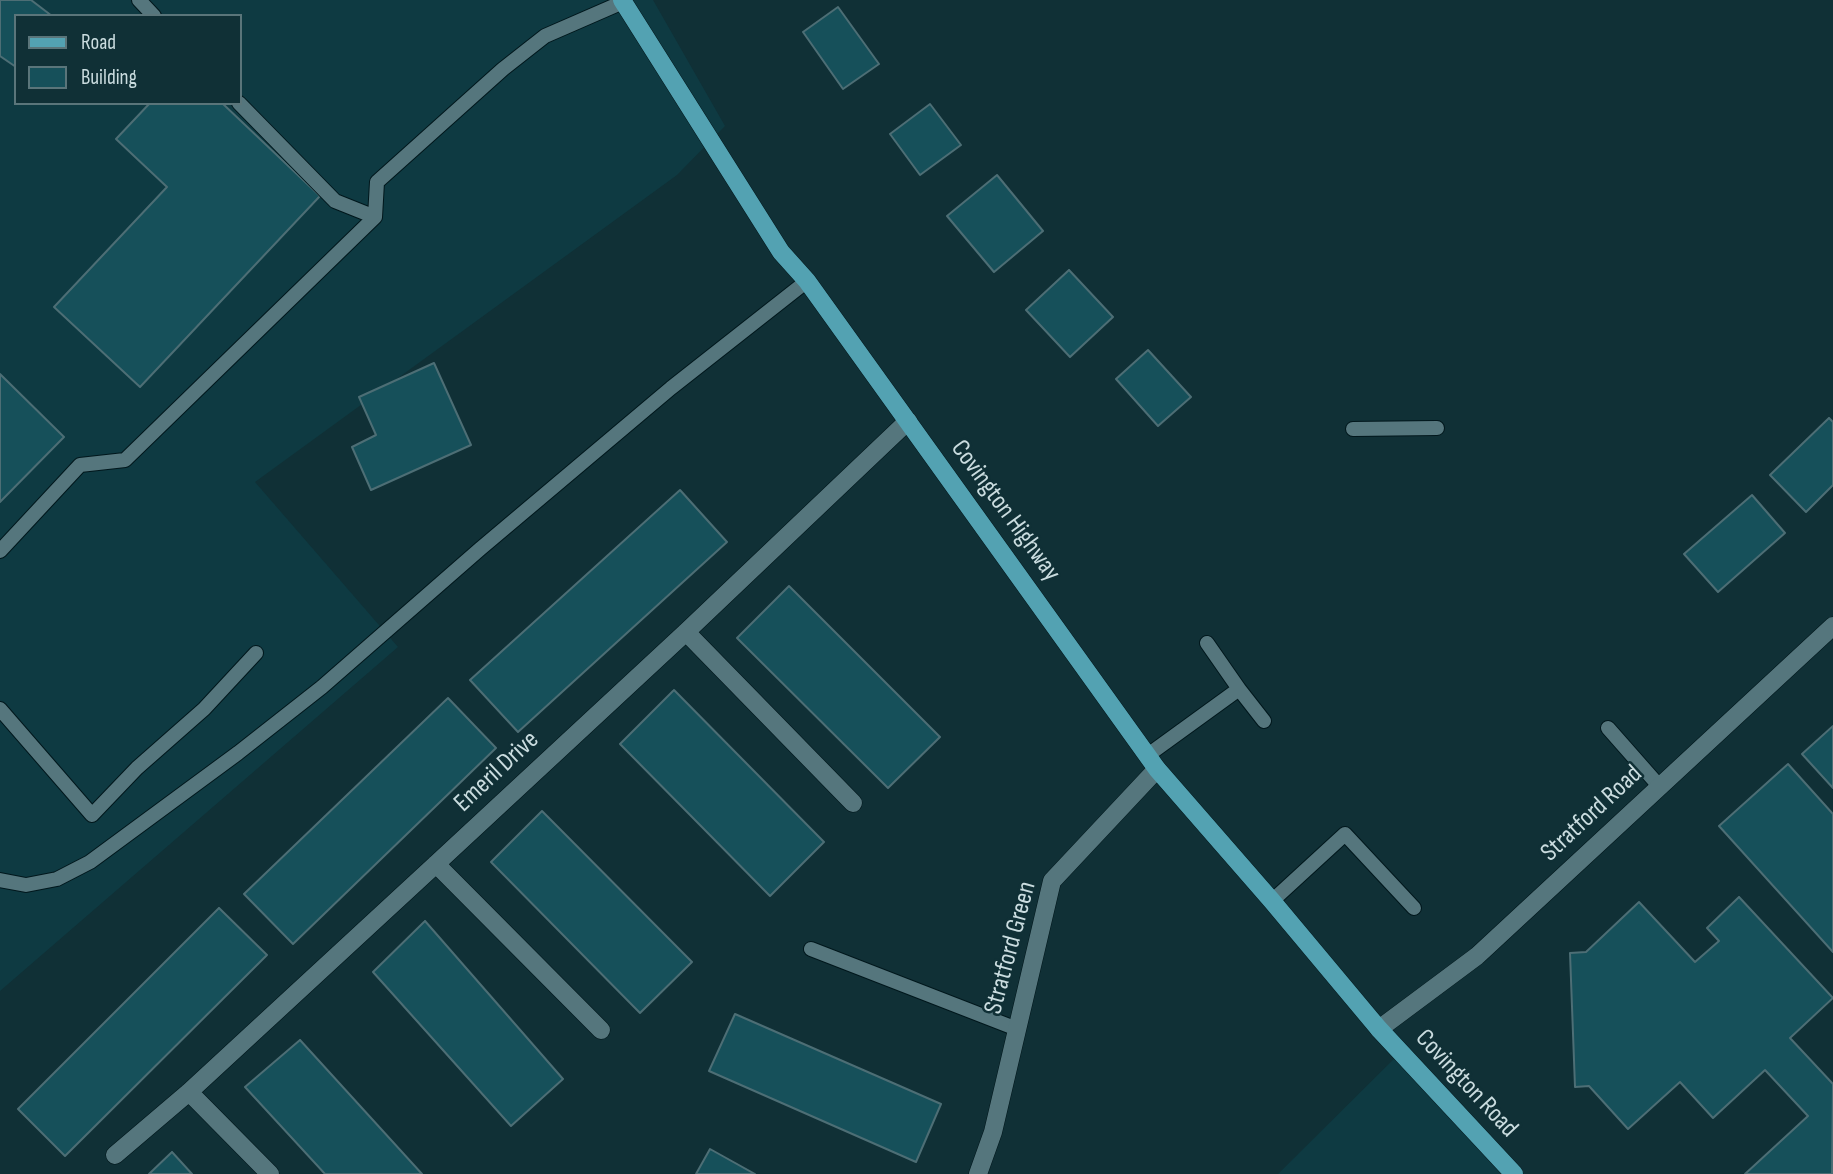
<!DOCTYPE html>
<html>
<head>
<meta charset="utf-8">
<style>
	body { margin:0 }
	#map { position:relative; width:1833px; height:1174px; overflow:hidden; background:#103036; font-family:"Sofia Sans Condensed",sans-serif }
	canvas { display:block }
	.legend { position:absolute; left:14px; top:14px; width:228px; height:91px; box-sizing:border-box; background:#103036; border:2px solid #5a757a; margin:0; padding:9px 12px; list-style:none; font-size:21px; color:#cadcdf }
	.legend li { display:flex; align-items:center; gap:14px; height:35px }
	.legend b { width:35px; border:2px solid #5a757a }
</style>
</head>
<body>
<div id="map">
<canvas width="1833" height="1174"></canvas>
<ul class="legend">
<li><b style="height:9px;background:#53a2b2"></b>Road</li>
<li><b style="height:19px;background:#16505a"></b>Building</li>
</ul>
</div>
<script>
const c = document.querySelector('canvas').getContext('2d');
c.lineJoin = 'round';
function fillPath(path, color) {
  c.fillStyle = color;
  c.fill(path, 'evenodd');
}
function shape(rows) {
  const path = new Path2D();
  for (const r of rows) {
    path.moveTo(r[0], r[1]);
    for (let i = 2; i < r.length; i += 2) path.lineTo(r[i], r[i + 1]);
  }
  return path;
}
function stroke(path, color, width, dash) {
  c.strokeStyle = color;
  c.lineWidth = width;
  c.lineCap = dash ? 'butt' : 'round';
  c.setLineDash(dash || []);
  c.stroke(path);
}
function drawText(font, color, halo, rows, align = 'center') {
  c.font = font + ' "Sofia Sans Condensed",sans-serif';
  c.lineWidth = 5;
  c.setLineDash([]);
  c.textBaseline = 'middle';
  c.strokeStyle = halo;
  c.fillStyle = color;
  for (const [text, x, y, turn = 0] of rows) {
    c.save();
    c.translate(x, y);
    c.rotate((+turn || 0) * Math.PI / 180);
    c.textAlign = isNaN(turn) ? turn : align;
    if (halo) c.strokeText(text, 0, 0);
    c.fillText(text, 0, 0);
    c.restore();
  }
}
const built = shape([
	[0,0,653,0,725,126,677,175,255,482,398,647,0,991],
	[16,16,240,16,240,103,16,103],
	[1406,1047,1525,1174,1278,1174]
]);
const building = shape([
	[0,0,31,0,52,16,16,16,16,67,0,56,0,0],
	[838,7,879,64,843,89,803,32,838,7],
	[150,103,222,103,320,196,140,387,54,307,167,187,116,139,150,103],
	[930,104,961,145,920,175,890,134,930,104],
	[997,175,1043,231,994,272,947,216,997,175],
	[1069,270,1113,317,1070,357,1026,310,1069,270],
	[1148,350,1191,397,1158,426,1116,379,1148,350],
	[434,363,471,445,371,490,352,447,376,435,359,397,434,363],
	[0,374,64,437,0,502,0,374],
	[1829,418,1833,422,1833,485,1806,512,1770,475,1829,418],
	[680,490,727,542,518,732,470,680,680,490],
	[1752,495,1785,533,1718,592,1684,554,1752,495],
	[789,586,940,737,888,788,737,638,789,586],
	[674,690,824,842,770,896,620,744,674,690],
	[448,698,496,748,293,944,244,894,448,698],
	[1833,726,1833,788,1802,754,1833,726],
	[1788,764,1833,814,1833,952,1719,826,1788,764],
	[542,811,692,962,640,1013,491,862,542,811],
	[1739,897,1833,998,1790,1038,1833,1084,1832,1174,1745,1174,1808,1116,1765,1070,1713,1118,1680,1082,1628,1129,1589,1086,1575,1087,1570,953,1586,952,1639,902,1695,962,1719,941,1707,928,1739,897],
	[219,908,267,955,65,1156,18,1109,219,908],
	[425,921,563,1079,511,1126,373,972,425,921],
	[735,1014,941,1104,916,1162,709,1071,735,1014],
	[300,1040,422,1174,325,1174,245,1087,300,1040],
	[710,1149,755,1174,696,1174,710,1149],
	[172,1152,192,1174,149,1174,172,1152]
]);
const service = shape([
	[139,0,154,16],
	[239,103,335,201,375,217],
	[1353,429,1437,428],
	[0,551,80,465,125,460,375,217,377,182,503,69,545,36,623,2],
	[1207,643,1239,689],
	[0,709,92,815,137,768,204,709,256,653],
	[1608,728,1660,787],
	[1148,755,1239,689,1264,721],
	[0,880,26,885,57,879,90,862,238,753,322,687,480,549,671,388,807,281],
	[1272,901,1345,834,1414,908],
	[811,949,1017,1029]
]);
const minor = shape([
	[686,632,853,803],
	[436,864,601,1030],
	[1379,1029,1477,956,1833,626],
	[189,1092,270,1174],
	[115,1155,189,1092,436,864,686,632,908,421],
	[978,1174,993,1132,1052,881,1157,769]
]);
const primary = shape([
	[622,0,781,252,807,281,1157,769,1272,901,1379,1029,1514,1174]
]);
const streetNames = [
	["Covington Highway",1005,511,54],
	["Emeril Drive",497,772,-43],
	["Stratford Road",1592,814,-43],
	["Stratford Green",1011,948,-75],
	["Covington Road",1466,1084,47]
];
fillPath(built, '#0e3a42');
fillPath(building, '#16505a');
stroke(building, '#4d6e75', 2);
stroke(service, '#01171c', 16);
stroke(minor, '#01171c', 19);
stroke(primary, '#01171c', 19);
stroke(service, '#55767d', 14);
stroke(minor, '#55767d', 18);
stroke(primary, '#53a2b2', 18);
drawText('26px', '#cadcdf', '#103036', streetNames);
</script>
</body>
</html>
